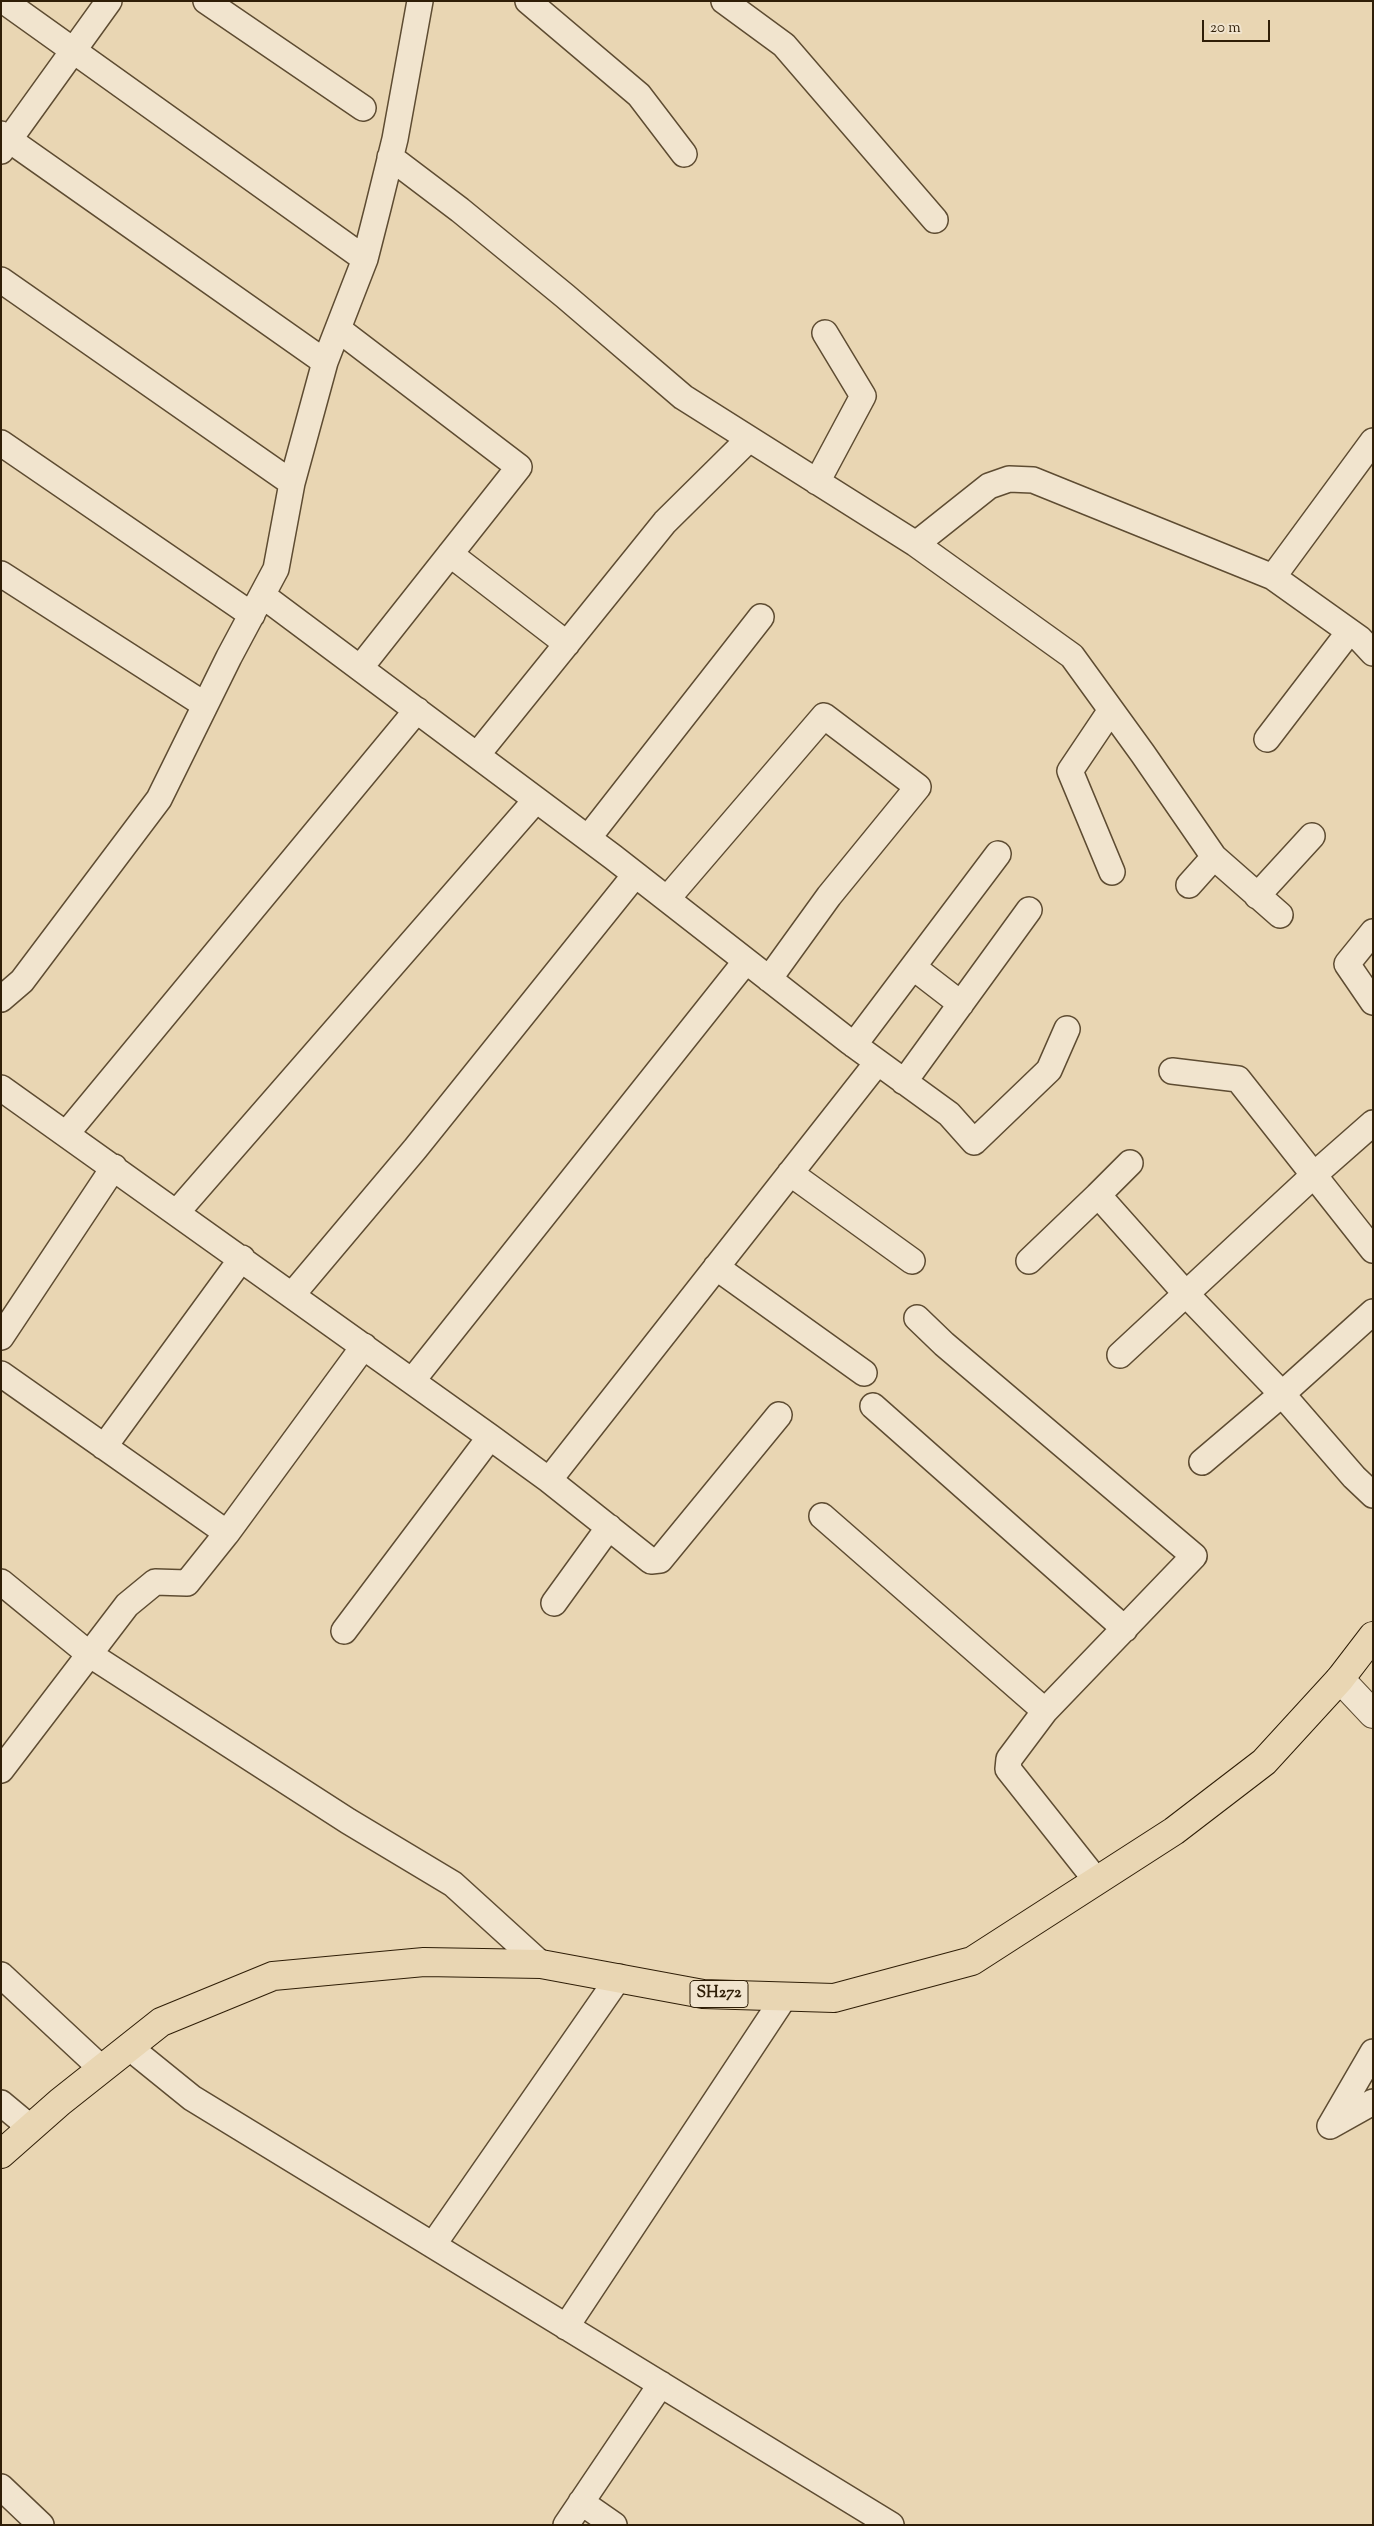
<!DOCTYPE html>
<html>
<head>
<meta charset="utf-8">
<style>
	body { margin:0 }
	#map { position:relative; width:1374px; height:2526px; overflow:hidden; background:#e9d6b3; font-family:"Sorts Mill Goudy",serif }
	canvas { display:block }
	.frame { position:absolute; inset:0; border:2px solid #2f1e07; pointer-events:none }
	.scale { position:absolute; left:1202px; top:20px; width:68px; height:22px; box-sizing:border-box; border:2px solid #2f1e07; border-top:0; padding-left:6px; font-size:15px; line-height:18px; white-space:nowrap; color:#2f1e07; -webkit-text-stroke:4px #f1e4ce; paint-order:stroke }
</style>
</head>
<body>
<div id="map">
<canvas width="1374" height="2526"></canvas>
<div class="frame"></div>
<div class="scale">20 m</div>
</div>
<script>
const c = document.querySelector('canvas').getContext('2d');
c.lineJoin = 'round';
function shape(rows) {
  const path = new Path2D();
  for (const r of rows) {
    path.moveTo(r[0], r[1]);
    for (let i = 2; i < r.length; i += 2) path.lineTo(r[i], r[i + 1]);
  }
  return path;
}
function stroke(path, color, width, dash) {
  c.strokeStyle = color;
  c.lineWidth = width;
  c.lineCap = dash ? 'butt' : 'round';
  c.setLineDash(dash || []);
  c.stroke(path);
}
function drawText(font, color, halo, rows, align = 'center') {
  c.font = font + ' "Sorts Mill Goudy",serif';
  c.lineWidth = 4;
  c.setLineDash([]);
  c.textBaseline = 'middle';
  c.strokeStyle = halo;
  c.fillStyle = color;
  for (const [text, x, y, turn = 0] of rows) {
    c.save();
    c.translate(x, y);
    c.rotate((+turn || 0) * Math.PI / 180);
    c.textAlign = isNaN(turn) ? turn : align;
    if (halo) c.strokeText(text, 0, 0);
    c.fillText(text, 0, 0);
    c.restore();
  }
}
const minor = shape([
	[4,1,365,259],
	[206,1,363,108],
	[528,1,639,95,684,154],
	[724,1,784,45,935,220],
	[1,134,325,362],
	[1,151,109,1],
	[390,157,460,210,565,296,683,397,916,544],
	[1,280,292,483],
	[338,329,519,467,360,668],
	[1,443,252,615],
	[817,482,863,396,825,333],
	[450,554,567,644],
	[1,574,205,705],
	[1273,577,1373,441],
	[262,595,613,857,850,1042,949,1114,974,1142,1049,1070,1067,1029],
	[1111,710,1070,771,1112,872],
	[1267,739,1349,632],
	[477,755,665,522,749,439],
	[588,838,761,617],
	[1189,885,1214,857],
	[1257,896,1312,836],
	[667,899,824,716,918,787,829,896,769,979],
	[1280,915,1214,857,1143,754,1072,656,916,544,989,486,1009,479,1033,480,1273,577,1360,639,1373,653],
	[1373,932,1347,964,1373,1002],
	[913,967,961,1004],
	[1,999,22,981,159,799,229,657,276,569,292,483,325,362,365,259,378,208,395,139,420,1],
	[854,1045,998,854],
	[1172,1071,1238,1079,1373,1250],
	[904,1082,1029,910],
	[1,1088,490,1437,549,1480,651,1561,660,1560,779,1415],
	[67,1133,417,710],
	[790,1173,912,1261],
	[1098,1195,1130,1163],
	[177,1212,536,800],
	[1029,1261,1098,1195,1187,1295,1282,1394,1354,1477,1373,1495],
	[716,1267,864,1373],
	[292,1295,415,1149,635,875],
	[917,1318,944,1344,1194,1556,1045,1711,1009,1759,1008,1769,1096,1880],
	[1,1337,114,1167],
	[1120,1355,1315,1174,1373,1123],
	[1,1374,227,1533,187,1583,155,1582,127,1605,1,1770],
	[412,1381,746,961],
	[873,1406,1125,1629],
	[104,1447,242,1258],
	[1202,1462,1282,1394,1373,1312],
	[549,1480,877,1063],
	[822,1516,1045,1711],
	[227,1533,364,1346],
	[1,1582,89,1654,348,1821,453,1884,541,1964],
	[554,1603,609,1527],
	[344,1631,490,1437],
	[1,1975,102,2069],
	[129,2047,192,2098,891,2525],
	[1,2103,31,2128],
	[1330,2126,1373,2052],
	[1330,2126,1373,2102],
	[433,2245,619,1977],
	[566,2327,785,1996],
	[1,2487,41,2525],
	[581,2502,614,2525],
	[566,2525,661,2384]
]);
const tertiary = shape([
	[1340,1679,1373,1714]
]);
const primary = shape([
	[1,2154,60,2102,161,2022,273,1976,424,1962,541,1964,703,1994,834,1998,972,1961,1174,1831,1264,1762,1340,1679,1373,1636]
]);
const shields = [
	[719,1994,58]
];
const shieldNames = [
	["SH272",719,1994]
];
stroke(minor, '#5e4c32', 28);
stroke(tertiary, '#5e4c32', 30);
stroke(primary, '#2f1e07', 30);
stroke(minor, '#f1e4ce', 25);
stroke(tertiary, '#f1e4ce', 28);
stroke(primary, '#e9d6b3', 28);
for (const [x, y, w] of shields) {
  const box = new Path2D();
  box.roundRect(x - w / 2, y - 13.5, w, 27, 4);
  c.fillStyle = '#f1e4ce';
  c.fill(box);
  stroke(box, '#2f1e07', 1);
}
drawText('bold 16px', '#2f1e07', null, shieldNames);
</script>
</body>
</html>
